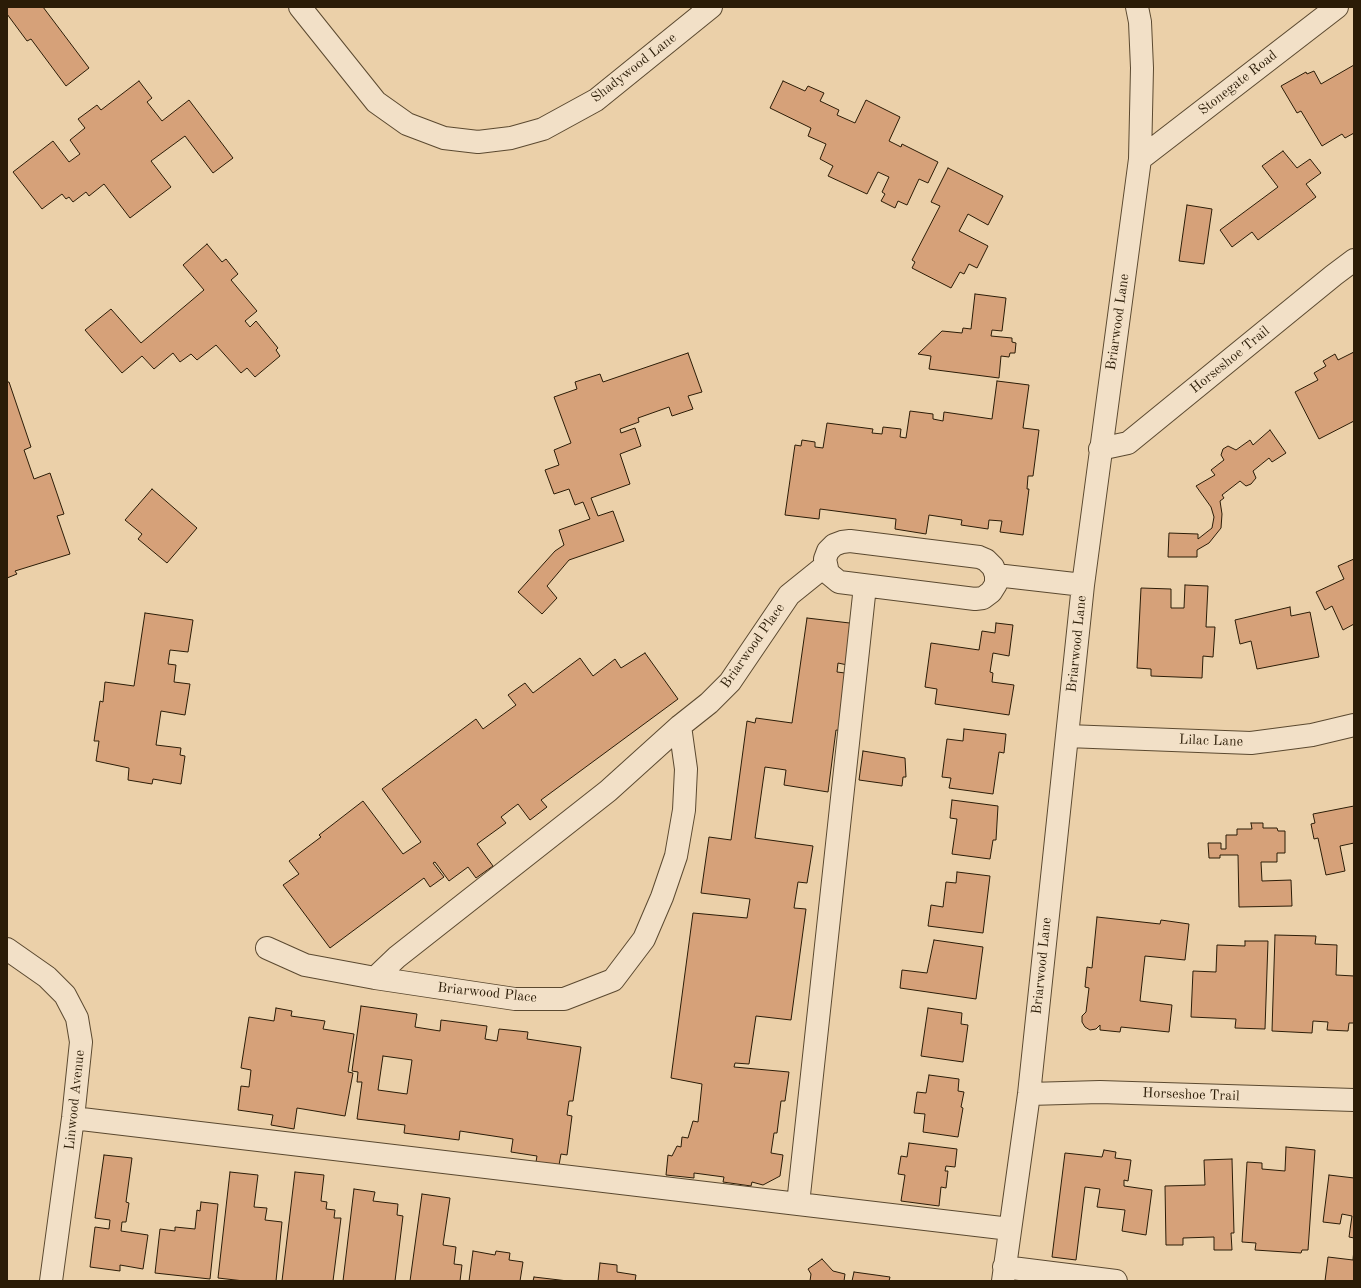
<!DOCTYPE html>
<html>
<head>
<meta charset="utf-8">
<style>
	body { margin:0 }
	#map { position:relative; width:1361px; height:1288px; overflow:hidden; background:#ebd0a9; font-family:"Old Standard TT",serif }
	canvas { display:block }
	.frame { position:absolute; inset:0; border:8px solid #2b1c07; pointer-events:none }
</style>
</head>
<body>
<div id="map">
<canvas width="1361" height="1288"></canvas>
<div class="frame"></div>
</div>
<script>
const c = document.querySelector('canvas').getContext('2d');
c.lineJoin = 'round';
function fillPath(path, color) {
  c.fillStyle = color;
  c.fill(path, 'evenodd');
}
function shape(rows) {
  const path = new Path2D();
  for (const r of rows) {
    path.moveTo(r[0], r[1]);
    for (let i = 2; i < r.length; i += 2) path.lineTo(r[i], r[i + 1]);
  }
  return path;
}
function stroke(path, color, width, dash) {
  c.strokeStyle = color;
  c.lineWidth = width;
  c.lineCap = dash ? 'butt' : 'round';
  c.setLineDash(dash || []);
  c.stroke(path);
}
function drawText(font, color, halo, rows, align = 'center') {
  c.font = font + ' "Old Standard TT",serif';
  c.lineWidth = 3;
  c.setLineDash([]);
  c.textBaseline = 'middle';
  c.strokeStyle = halo;
  c.fillStyle = color;
  for (const [text, x, y, turn = 0] of rows) {
    c.save();
    c.translate(x, y);
    c.rotate((+turn || 0) * Math.PI / 180);
    c.textAlign = isNaN(turn) ? turn : align;
    if (halo) c.strokeText(text, 0, 0);
    c.fillText(text, 0, 0);
    c.restore();
  }
}
const building = shape([
	[7,7,43,7,89,68,66,86,31,39,27,41,7,14,7,7],
	[1354,65,1354,133,1345,138,1342,134,1322,146,1301,111,1297,113,1281,86,1306,72,1307,74,1314,71,1321,84,1354,65],
	[139,81,152,98,147,102,162,121,189,100,233,158,213,173,185,136,151,161,171,187,130,218,104,184,89,196,86,192,73,202,69,197,66,199,62,194,42,209,13,172,53,141,69,162,80,154,70,140,85,128,78,119,97,105,101,110,139,81],
	[783,81,805,91,808,86,824,93,820,101,839,110,837,115,855,123,866,100,900,117,889,141,901,147,902,144,938,162,928,183,919,179,907,205,898,201,895,208,881,201,885,194,882,192,889,177,878,172,867,194,828,176,833,166,820,159,826,144,808,136,811,128,770,108,783,81],
	[1283,151,1297,168,1310,159,1321,173,1306,184,1316,197,1258,240,1252,232,1232,247,1220,230,1278,187,1262,166,1283,151],
	[948,168,1003,196,988,225,968,214,959,231,988,246,977,268,969,264,964,274,960,272,951,288,912,268,915,262,912,260,940,206,931,202,948,168],
	[1187,205,1212,209,1204,264,1179,261,1187,205],
	[207,244,222,262,226,259,238,274,231,280,257,311,245,321,250,327,256,321,278,348,276,350,280,356,255,377,247,368,241,373,216,345,197,360,191,354,180,362,173,353,154,369,142,356,122,373,85,330,111,309,141,343,204,290,183,265,207,244],
	[975,294,1006,298,1002,331,992,330,991,336,1012,338,1012,342,1016,343,1015,353,1010,353,1009,357,1001,356,999,378,929,369,931,356,918,354,942,331,962,333,963,328,971,329,975,294],
	[1354,352,1354,421,1319,439,1295,392,1318,380,1314,373,1326,366,1323,361,1335,354,1338,360,1354,352],
	[688,353,702,392,688,396,693,409,672,416,669,407,638,418,639,422,620,429,621,433,635,428,641,446,620,454,630,484,591,498,598,516,613,511,624,541,569,560,547,586,557,598,542,614,518,592,555,551,564,545,559,530,590,519,583,502,575,505,569,489,554,494,545,470,559,465,554,450,571,443,554,397,577,389,575,382,600,374,603,382,688,353],
	[997,381,1029,385,1023,428,1039,430,1033,476,1028,476,1027,489,1029,489,1023,535,1000,532,1002,521,989,520,988,529,961,525,962,520,929,515,926,534,895,529,896,519,820,509,819,519,785,515,795,445,801,446,802,440,815,442,815,447,823,448,827,423,873,429,872,433,882,434,883,427,901,429,900,437,906,438,910,411,933,414,933,419,943,421,944,412,992,419,997,381],
	[7,382,9,382,31,447,24,450,34,479,50,473,64,514,57,516,70,554,15,571,17,574,7,578,7,382],
	[1270,430,1286,453,1272,462,1269,458,1253,471,1256,478,1251,484,1246,486,1240,481,1222,495,1224,498,1220,501,1222,514,1221,528,1209,543,1197,550,1197,557,1168,557,1169,533,1198,534,1198,539,1212,528,1214,517,1211,507,1196,486,1215,475,1211,470,1224,460,1221,455,1223,449,1228,446,1236,450,1250,440,1253,445,1270,430],
	[152,489,197,528,167,563,138,539,142,534,125,520,152,489],
	[1354,559,1354,624,1343,630,1332,606,1325,610,1316,592,1344,579,1338,566,1354,559],
	[1185,585,1208,586,1206,627,1215,627,1213,657,1203,656,1202,678,1151,676,1151,669,1137,668,1141,588,1171,589,1171,608,1184,608,1185,585],
	[1290,607,1291,616,1310,612,1319,657,1257,669,1251,641,1240,644,1235,620,1290,607],
	[145,613,193,620,188,652,170,650,168,664,176,665,174,682,190,684,185,715,161,711,156,745,181,748,180,755,185,756,181,784,153,779,152,784,128,780,129,768,96,761,99,741,94,741,100,701,103,702,105,682,134,686,145,613],
	[807,618,858,624,852,666,838,663,837,672,853,674,845,731,836,730,828,792,784,785,786,770,765,767,755,838,813,846,807,883,798,882,794,908,806,909,791,1020,756,1016,749,1064,735,1063,734,1067,789,1072,785,1101,781,1101,777,1133,774,1133,771,1153,783,1155,780,1176,763,1185,752,1182,751,1186,723,1182,724,1177,694,1173,694,1178,666,1175,668,1155,672,1156,677,1146,681,1147,682,1137,688,1138,693,1121,698,1122,702,1084,671,1078,693,913,747,918,750,899,701,893,709,837,731,840,747,721,755,723,756,718,792,723,807,618],
	[996,623,1013,625,1009,656,993,653,990,672,993,673,992,682,1014,685,1009,715,935,704,937,689,925,687,931,643,979,650,982,631,995,633,996,623],
	[645,653,678,699,541,800,547,807,530,820,518,804,501,817,506,823,477,844,493,866,476,878,468,867,449,881,435,862,433,863,444,877,430,887,424,878,330,948,283,885,299,874,289,861,321,837,319,835,363,801,403,854,421,842,382,789,476,719,483,729,516,705,508,695,525,683,533,693,580,658,593,676,615,659,621,668,645,653],
	[964,729,1006,734,1004,753,999,752,993,794,949,788,951,778,942,777,947,739,963,741,964,729],
	[863,751,905,758,906,777,903,777,902,786,859,780,863,751],
	[952,800,998,806,996,840,993,840,990,859,952,854,957,819,950,818,952,800],
	[1354,806,1354,843,1340,846,1345,871,1326,875,1318,838,1314,839,1311,824,1315,823,1313,814,1354,806],
	[1251,823,1263,823,1263,828,1277,828,1278,831,1285,831,1285,853,1277,853,1277,862,1261,862,1262,881,1291,880,1292,906,1239,907,1238,855,1220,855,1220,858,1209,858,1208,843,1221,843,1221,849,1226,849,1226,835,1237,835,1237,829,1252,829,1251,823],
	[957,872,990,876,983,933,928,926,931,905,943,907,946,882,956,883,957,872],
	[1097,917,1160,924,1161,920,1189,924,1185,960,1145,956,1140,1001,1172,1005,1169,1032,1121,1027,1120,1032,1100,1030,1100,1025,1096,1029,1090,1030,1085,1027,1082,1022,1082,1016,1086,1012,1089,988,1085,987,1087,967,1092,968,1097,917],
	[1275,935,1316,936,1315,944,1337,945,1336,975,1354,976,1354,1023,1349,1023,1348,1031,1327,1030,1328,1022,1313,1021,1312,1033,1272,1031,1275,935],
	[934,940,983,947,976,999,900,988,902,970,927,973,934,940],
	[1245,941,1268,941,1265,1029,1235,1028,1236,1019,1191,1017,1193,971,1216,972,1217,945,1245,946,1245,941],
	[361,1006,417,1014,415,1027,440,1031,441,1020,487,1026,485,1039,497,1041,499,1029,528,1032,527,1039,581,1047,573,1101,569,1101,567,1115,572,1116,567,1155,561,1154,559,1165,536,1162,537,1156,511,1152,513,1139,460,1131,459,1140,404,1133,405,1125,357,1119,362,1082,357,1082,358,1072,352,1071,361,1006],
	[383,1056,412,1060,407,1094,378,1090,383,1056],
	[276,1008,292,1011,291,1016,325,1021,323,1029,354,1034,348,1072,353,1073,345,1116,297,1108,294,1129,271,1125,273,1115,238,1110,241,1086,249,1087,251,1070,241,1068,249,1017,274,1021,276,1008],
	[928,1008,962,1013,961,1024,968,1025,963,1062,921,1056,928,1008],
	[929,1075,959,1079,958,1091,964,1092,961,1107,963,1108,958,1137,923,1132,925,1114,914,1113,917,1092,926,1093,929,1075],
	[909,1143,957,1149,955,1167,946,1166,945,1171,948,1171,946,1188,941,1187,939,1206,901,1201,905,1175,898,1174,901,1156,907,1157,909,1143],
	[1286,1147,1315,1150,1308,1250,1302,1250,1301,1253,1255,1250,1256,1243,1242,1242,1247,1162,1262,1163,1262,1169,1285,1171,1286,1147],
	[1104,1150,1116,1152,1115,1158,1131,1160,1128,1181,1124,1180,1124,1186,1152,1190,1146,1235,1122,1231,1125,1210,1097,1207,1100,1189,1085,1187,1076,1260,1052,1257,1065,1153,1102,1157,1104,1150],
	[104,1155,132,1158,126,1202,129,1203,126,1222,122,1222,121,1231,148,1235,143,1269,120,1265,120,1271,90,1267,95,1227,109,1229,110,1220,95,1218,104,1155],
	[1232,1159,1234,1233,1231,1233,1232,1250,1214,1250,1214,1237,1183,1238,1183,1245,1166,1245,1165,1186,1205,1185,1204,1160,1232,1159],
	[230,1172,258,1175,254,1207,267,1208,265,1220,282,1222,276,1281,244,1281,218,1278,230,1172],
	[295,1172,324,1175,321,1201,327,1202,326,1209,335,1210,334,1218,341,1218,333,1281,282,1281,295,1172],
	[1329,1175,1354,1178,1354,1238,1349,1237,1352,1216,1342,1214,1340,1224,1323,1222,1329,1175],
	[354,1189,375,1192,373,1201,398,1204,397,1215,403,1216,395,1281,343,1281,354,1189],
	[422,1194,450,1198,443,1245,456,1247,454,1264,462,1265,460,1281,410,1281,422,1194],
	[201,1202,218,1204,210,1279,155,1273,160,1229,175,1231,175,1227,195,1229,197,1210,200,1211,201,1202],
	[1354,1249,1354,1281,1325,1281,1328,1257,1353,1260,1354,1249],
	[473,1251,495,1255,496,1251,510,1253,509,1260,523,1262,520,1281,469,1281,473,1251],
	[822,1259,833,1271,845,1274,844,1281,810,1281,811,1274,808,1269,822,1259],
	[600,1263,617,1265,617,1272,636,1275,635,1281,598,1281,600,1263],
	[854,1272,890,1277,889,1281,852,1281,854,1272],
	[534,1277,568,1281,533,1281,534,1277]
]);
const minor = shape([
	[300,7,376,102,407,124,444,138,478,142,511,138,543,129,596,100,711,7],
	[1140,159,1337,7],
	[1100,449,1128,443,1334,275,1354,260],
	[850,541,979,557,986,560,993,567,996,575,996,584,991,592,983,598,975,599,839,582,828,573,825,559,828,551,834,545,842,542,850,541],
	[996,575,1083,585],
	[1067,736,1251,743,1312,735,1354,725],
	[267,948,305,965,375,978,397,957,608,791,680,726,709,703,730,682,789,595,825,566],
	[7,949,47,977,65,995,77,1018,81,1042,73,1118,51,1281],
	[375,978,515,999,564,999,613,980,644,939,662,897,676,856,684,810,686,769,680,726],
	[1029,1094,1100,1092,1354,1100],
	[73,1118,798,1204,865,586],
	[798,1204,1010,1229],
	[1004,1267,1116,1281],
	[1003,1281,1029,1094,1083,585,1140,159,1142,68,1140,22,1137,7]
]);
const streetNames = [
	["Shadywood Lane",634,68,-38],
	["Stonegate Road",1238,83,-38],
	["Briarwood Lane",1118,322,-82],
	["Horseshoe Trail",1230,360,-39],
	["Briarwood Lane",1077,644,-84],
	["Briarwood Place",753,646,-55],
	["Lilac Lane",1211,741,2],
	["Briarwood Lane",1042,966,-84],
	["Briarwood Place",487,993,6],
	["Horseshoe Trail",1191,1095,2],
	["Linwood Avenue",75,1100,-84]
];
fillPath(building, '#d6a179');
stroke(building, '#2b1c07', 1);
stroke(minor, '#5b4930', 24);
stroke(minor, '#f2e0c7', 22);
drawText('14px', '#2b1c07', '#f2e0c7', streetNames);
</script>
</body>
</html>
